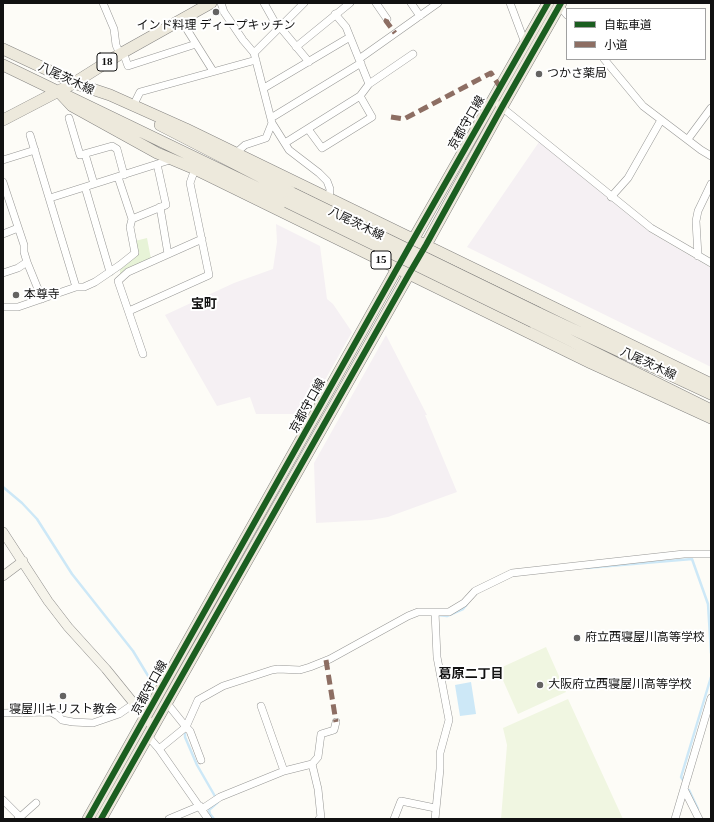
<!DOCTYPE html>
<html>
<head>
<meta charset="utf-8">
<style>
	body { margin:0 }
	#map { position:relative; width:714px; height:822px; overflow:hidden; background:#fdfcf7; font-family:"Times New Roman","Noto Sans JP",serif }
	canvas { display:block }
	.frame { position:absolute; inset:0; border:4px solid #111; pointer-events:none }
	.legend { position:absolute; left:566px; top:8px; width:140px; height:52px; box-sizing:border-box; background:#fff; border:1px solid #a0a0a0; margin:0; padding:5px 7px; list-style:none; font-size:12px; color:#111 }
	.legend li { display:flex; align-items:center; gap:8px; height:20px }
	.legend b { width:20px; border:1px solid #a0a0a0 }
</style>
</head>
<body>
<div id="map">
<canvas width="714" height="822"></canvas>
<div class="frame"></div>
<ul class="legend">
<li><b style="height:5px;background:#1b5e20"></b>自転車道</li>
<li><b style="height:5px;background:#8d6e63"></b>小道</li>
</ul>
</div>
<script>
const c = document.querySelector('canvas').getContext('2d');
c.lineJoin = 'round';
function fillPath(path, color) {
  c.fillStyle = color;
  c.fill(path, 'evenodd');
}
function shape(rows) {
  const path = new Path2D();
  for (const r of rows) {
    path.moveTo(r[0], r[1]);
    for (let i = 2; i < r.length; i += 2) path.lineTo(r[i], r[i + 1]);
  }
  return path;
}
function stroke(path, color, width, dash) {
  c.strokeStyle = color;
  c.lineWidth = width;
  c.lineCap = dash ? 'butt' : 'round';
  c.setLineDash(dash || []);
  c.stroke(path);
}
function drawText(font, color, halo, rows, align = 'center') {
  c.font = font + ' "Times New Roman","Noto Sans JP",serif';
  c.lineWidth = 4;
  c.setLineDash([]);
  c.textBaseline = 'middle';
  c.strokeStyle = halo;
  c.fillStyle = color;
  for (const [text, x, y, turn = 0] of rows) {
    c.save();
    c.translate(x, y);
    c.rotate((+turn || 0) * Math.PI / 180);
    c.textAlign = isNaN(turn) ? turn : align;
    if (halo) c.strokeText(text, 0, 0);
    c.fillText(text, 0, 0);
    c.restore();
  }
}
const industrial = shape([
	[539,142,651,233,711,268,711,367,467,247],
	[276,224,320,246,327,299,333,304,352,332,302,421,296,414,256,414,250,397,217,406,165,315,234,283,273,269,277,242],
	[386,335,427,415,425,415,457,492,388,517,371,520,316,523,314,463]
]);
const green = shape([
	[147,238,151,259,120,275,120,270,134,258,135,241]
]);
const pitch = shape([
	[546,647,566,692,518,714,498,669],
	[568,699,623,819,501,819,507,745,503,728]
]);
const water = shape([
	[471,682,476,714,460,716,455,685]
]);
const stream = shape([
	[3,487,22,503,37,519,72,574,133,651,153,684],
	[586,568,692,559,708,604,711,653],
	[437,615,447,616,454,613,463,609,467,604],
	[185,734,185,737,197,765,216,798],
	[683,780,681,777,711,677],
	[689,790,698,809],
	[214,819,210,814,209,810,218,802,217,801]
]);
const street = shape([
	[103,3,114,29,116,45,120,54],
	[221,3,224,12,243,40,254,53,272,123,266,138,245,145,236,153],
	[264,3,278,28],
	[376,3,387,19],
	[411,3,420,16],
	[510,3,525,43],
	[557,3,567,15],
	[181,20,213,71],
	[280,27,309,62],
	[296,47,350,3],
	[123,52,128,66,196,44],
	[254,53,304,3],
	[359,59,438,3],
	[604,59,643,106,701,150,711,156],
	[369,84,413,54],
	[264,88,350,37],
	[499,105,651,228,711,263],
	[133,106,140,92,256,60],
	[69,118,80,155,112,146,117,149,124,175],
	[271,118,361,63],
	[272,123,289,150,319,173,327,181,330,189,329,199],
	[308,129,322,148,372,117,360,96],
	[30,135,76,287],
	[688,139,711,108],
	[285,143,360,96,369,84,346,27,335,14],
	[85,154,94,184],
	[3,160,35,150],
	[3,182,24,245,24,252,27,262,42,299],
	[85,187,110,272],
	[611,197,628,178,661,120],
	[50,198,173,159],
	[160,207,168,254],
	[132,219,166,205,157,164],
	[3,234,18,228],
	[698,256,696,221,698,211,711,184],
	[3,273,18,268,27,262],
	[3,307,18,307,76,287,84,287,95,282,120,265,135,253,130,227,132,219,118,177],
	[129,311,209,275,190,183,195,169],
	[143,354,118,281,128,272,202,239],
	[166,702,186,727,198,700,223,686,272,670,278,669,300,670,310,667,330,659,408,616,418,612,449,612,464,603,475,591,512,573,684,554,711,554],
	[3,713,51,712,58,716,62,720,73,722,93,723,119,714,135,703],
	[147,735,159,749,208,819],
	[159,749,186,727,190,731,201,760],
	[284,771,312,764],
	[684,789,699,819],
	[3,800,20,817],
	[202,809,220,797,284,771,261,706],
	[18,819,36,803],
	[169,819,200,806],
	[319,819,321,818,318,789,312,764,318,757,321,734,334,730,336,722],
	[394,819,401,801,435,808],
	[435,819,440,769,440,753,449,720,437,657,435,612],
	[675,819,711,698]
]);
const secondary = shape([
	[3,532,48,601,68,627,106,669,149,722],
	[3,576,23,561]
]);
const primary = shape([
	[3,49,80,85],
	[3,65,287,202],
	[74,83,110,95,186,129,711,384],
	[58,91,72,106,157,153,195,169,591,363,711,418],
	[3,120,74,83,120,54,211,3],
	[160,125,292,193],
	[538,313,711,394],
	[533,322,709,409],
	[88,819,413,240,548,3],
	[101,819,409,274,426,245,502,107,561,3]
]);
const primaryBridge = shape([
	[292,193,538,313],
	[287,202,533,322]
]);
const quiet = shape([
	[387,19,386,21,395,33],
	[391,117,404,119,491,73,500,87],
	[326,660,336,722]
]);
const cycleway = shape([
	[88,819,413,240,548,3],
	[101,819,409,274,426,245,502,107,561,3]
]);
const markers = [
	[216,12,4,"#646362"],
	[539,74,4,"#646362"],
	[16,295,4,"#646362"],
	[577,638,4,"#646362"],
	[540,685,4,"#646362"],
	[63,696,4,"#646362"]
];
const shields = [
	[107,62,20],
	[381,260,20]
];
const shieldNames = [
	["18",107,62],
	["15",381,260]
];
const poiNames = [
	["インド料理 ディープキッチン",216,26,"center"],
	["つかさ薬局",547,74],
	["本尊寺",24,295],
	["府立西寝屋川高等学校",585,638],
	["大阪府立西寝屋川高等学校",548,685],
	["寝屋川キリスト教会",63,710,"center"]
];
const streetNames = [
	["八尾茨木線",66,79,25],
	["京都守口線",467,123,-60],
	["八尾茨木線",356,224,26],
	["八尾茨木線",648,364,25],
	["京都守口線",308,406,-61],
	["京都守口線",150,688,-61]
];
const neighbourhoodNames = [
	["宝町",204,305],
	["葛原二丁目",471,675]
];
fillPath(industrial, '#f5f0f3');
fillPath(green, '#e7f3d7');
fillPath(pitch, '#f0f6e1');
fillPath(water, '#cde8f7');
stroke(stream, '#cde8f7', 2.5);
stroke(street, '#979795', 8);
stroke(secondary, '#8e8d8b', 10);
stroke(primary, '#858482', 12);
stroke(street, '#fffffe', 7);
stroke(secondary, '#f6f4eb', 9);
stroke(primary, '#ede9dc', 11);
stroke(primaryBridge, '#858482', 12, []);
stroke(primaryBridge, '#ede9dc', 11);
stroke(quiet, '#8d6e63', 5, [10, 5]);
stroke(cycleway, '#1b5e20', 6);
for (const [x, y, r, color] of markers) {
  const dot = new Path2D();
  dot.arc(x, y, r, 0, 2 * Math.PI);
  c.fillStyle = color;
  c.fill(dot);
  stroke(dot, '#fff', 1.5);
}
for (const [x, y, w] of shields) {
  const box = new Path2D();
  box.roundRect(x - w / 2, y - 9, w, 18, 3);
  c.fillStyle = '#fff';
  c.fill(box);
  stroke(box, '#111', 1);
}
drawText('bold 11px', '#111', null, shieldNames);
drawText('12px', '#111', '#fff', poiNames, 'left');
drawText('12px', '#111', '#fff', streetNames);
drawText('bold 13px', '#111', '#fff', neighbourhoodNames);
</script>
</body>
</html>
